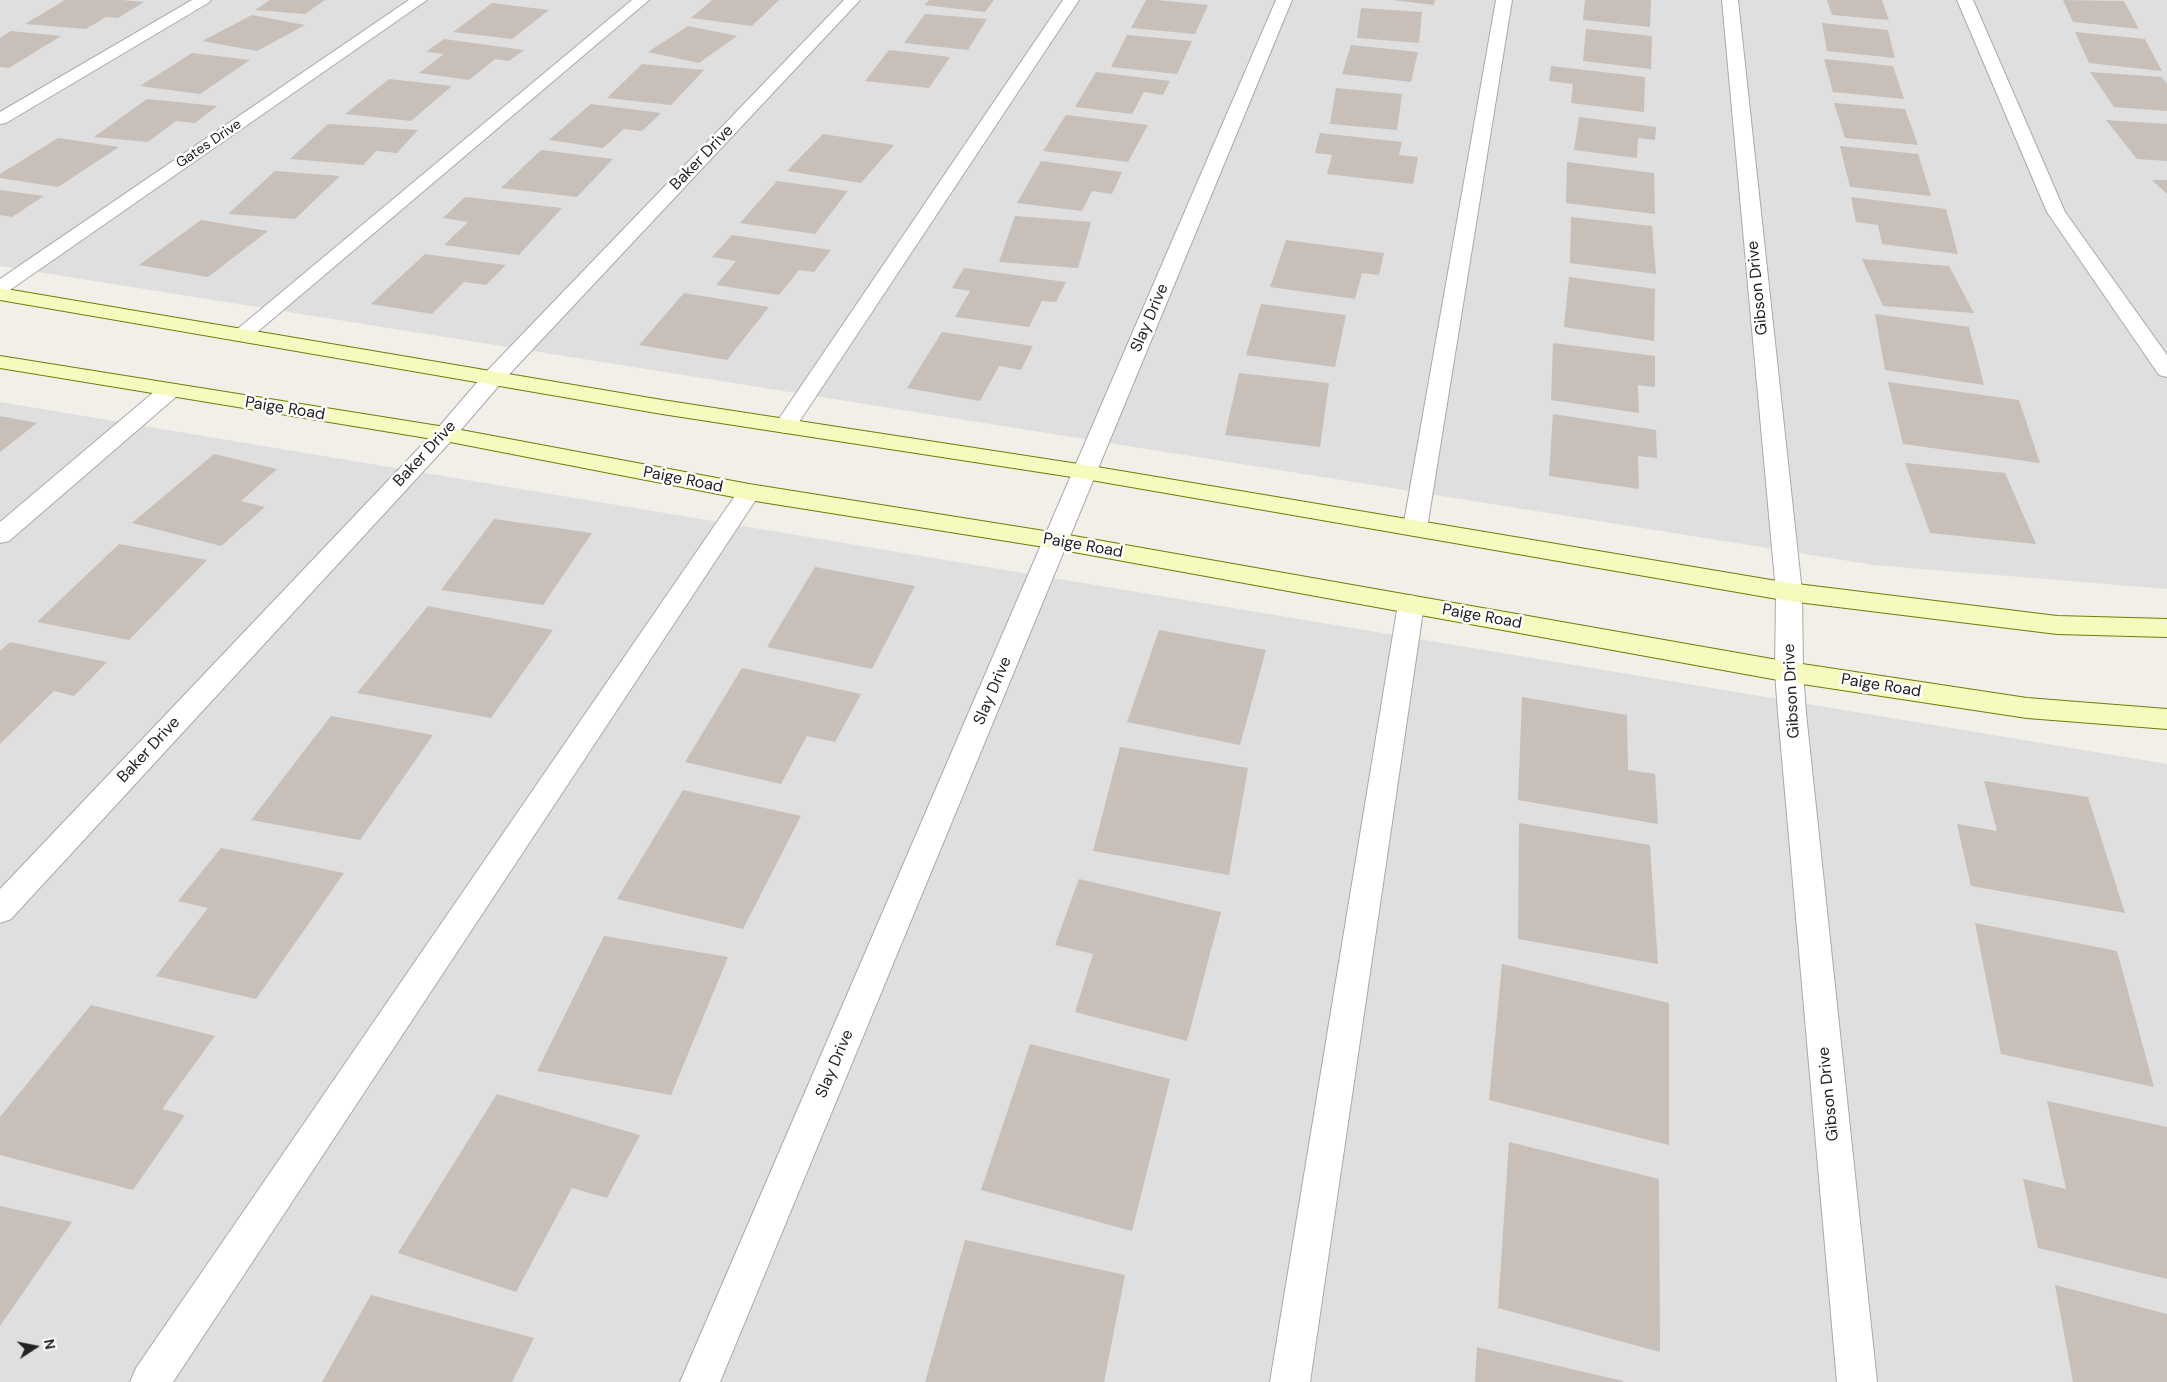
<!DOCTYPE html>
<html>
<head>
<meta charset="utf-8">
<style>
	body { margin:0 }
	#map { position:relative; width:2167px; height:1382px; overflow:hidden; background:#f2efe9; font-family:"DM Sans",sans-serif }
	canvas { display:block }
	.north { position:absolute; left:10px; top:1322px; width:50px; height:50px; -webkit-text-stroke:4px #fff; paint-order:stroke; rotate:79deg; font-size:14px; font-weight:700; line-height:20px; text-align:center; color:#222 }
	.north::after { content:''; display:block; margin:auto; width:18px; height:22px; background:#222; clip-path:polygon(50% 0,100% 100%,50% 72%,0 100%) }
</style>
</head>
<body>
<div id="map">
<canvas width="2167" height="1382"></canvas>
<div class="north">N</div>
</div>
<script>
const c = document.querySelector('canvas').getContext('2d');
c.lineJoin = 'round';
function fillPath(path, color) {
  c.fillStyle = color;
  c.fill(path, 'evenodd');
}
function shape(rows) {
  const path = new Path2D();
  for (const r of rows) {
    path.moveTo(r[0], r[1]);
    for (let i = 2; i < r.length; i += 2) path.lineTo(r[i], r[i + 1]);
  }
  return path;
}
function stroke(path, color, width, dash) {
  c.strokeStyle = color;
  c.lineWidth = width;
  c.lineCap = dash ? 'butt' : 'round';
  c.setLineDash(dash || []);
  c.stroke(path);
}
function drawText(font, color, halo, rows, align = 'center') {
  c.font = font + ' "DM Sans",sans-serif';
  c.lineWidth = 5;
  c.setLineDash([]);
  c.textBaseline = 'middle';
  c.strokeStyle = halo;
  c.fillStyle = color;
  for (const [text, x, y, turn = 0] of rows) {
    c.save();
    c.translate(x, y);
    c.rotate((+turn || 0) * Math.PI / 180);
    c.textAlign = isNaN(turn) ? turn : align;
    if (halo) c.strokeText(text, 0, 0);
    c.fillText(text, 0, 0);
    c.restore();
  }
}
const residential = shape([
	[0,0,2167,0,2167,589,1874,565,0,266],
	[0,402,2167,764,2167,1382,0,1382]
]);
const building = shape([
	[65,0,122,0,144,2,118,18,106,17,86,29,25,24],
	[270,0,325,0,305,14,255,10],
	[712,0,779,0,752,26,691,18],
	[929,0,994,0,985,12,924,5],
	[1146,0,1157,0,1208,5,1195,34,1131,28],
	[1392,0,1435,0,1434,5],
	[1585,0,1651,0,1650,27,1583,20],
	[1827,0,1882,0,1889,20,1832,15],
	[2063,0,2124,1,2139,29,2073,22],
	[492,3,549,10,512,39,453,32],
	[1361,8,1422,12,1419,43,1357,38],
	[925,14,987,19,968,50,904,43],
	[252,15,305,25,257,51,202,41],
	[1822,23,1888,30,1895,58,1827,51],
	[688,26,737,36,699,63,648,52],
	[1586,29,1652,36,1651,69,1583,61],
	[11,31,61,36,9,68,0,67,0,38],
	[2075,32,2145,39,2162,71,2089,63],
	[1127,35,1192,41,1177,74,1111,67],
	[444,39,524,50,509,61,495,59,469,80,419,73,444,54,426,52],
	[1351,45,1418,52,1411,82,1342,74],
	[889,50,950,57,929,88,865,81],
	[192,53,250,60,200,94,140,86],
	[1824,59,1893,66,1904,99,1833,92],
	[642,64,704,70,671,105,607,98],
	[1551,66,1645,77,1644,112,1571,103,1573,84,1549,81],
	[1096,72,1170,81,1163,95,1144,92,1132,114,1075,107],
	[2090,72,2162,77,2167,84,2167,111,2114,107],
	[389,79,452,86,411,121,345,114],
	[1336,88,1402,94,1397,130,1330,124],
	[147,99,217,106,195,123,176,121,148,142,94,137],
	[1834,103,1905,109,1918,145,1845,138],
	[591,104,661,113,642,131,624,129,603,148,549,140],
	[1066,115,1148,125,1128,162,1043,151],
	[1579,117,1656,127,1655,140,1638,138,1637,158,1574,150],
	[2106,120,2167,124,2167,161,2137,159],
	[328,124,418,130,397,153,376,151,363,165,290,159],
	[1320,133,1402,142,1399,155,1418,157,1413,184,1327,174,1332,155,1315,153],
	[823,134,894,145,861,183,787,171],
	[58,138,119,147,58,187,0,178,0,174],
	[1840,146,1918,154,1931,196,1850,187],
	[541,150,613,159,577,197,501,188],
	[1041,161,1122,172,1112,194,1092,191,1082,211,1017,203],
	[1567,162,1654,173,1655,214,1566,203],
	[275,171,340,176,295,219,228,214],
	[2152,180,2167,180,2167,194],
	[777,181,848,191,815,234,740,223],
	[0,190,44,196,12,217,0,215],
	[465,197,562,208,519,255,444,245,468,222,443,218],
	[1851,197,1946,209,1958,254,1882,244,1878,225,1856,222],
	[1015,216,1091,222,1078,268,999,262],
	[1571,217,1652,226,1656,274,1570,263],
	[201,220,268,231,208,277,139,265],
	[732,235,831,250,814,272,799,270,779,295,716,285,736,261,712,257],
	[1286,240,1384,253,1379,275,1362,273,1355,299,1270,287],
	[425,254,506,265,486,285,464,282,432,314,371,304],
	[1862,259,1949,266,1974,313,1883,306],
	[964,268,1066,282,1056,302,1042,301,1029,327,955,317,970,291,952,288],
	[1569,277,1655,289,1654,341,1564,327],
	[684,293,769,307,727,360,639,345],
	[1261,304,1346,315,1335,367,1246,355],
	[1875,314,1969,327,1984,385,1885,370],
	[942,332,1033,346,1021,370,999,366,980,401,907,388],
	[1553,343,1655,356,1655,387,1638,385,1639,413,1551,400],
	[1239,373,1329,383,1320,447,1225,435],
	[1888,382,2019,400,2040,463,1903,444],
	[1553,414,1656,430,1657,458,1638,456,1639,489,1549,476],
	[0,416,37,423,0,452],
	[214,454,277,469,241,501,265,507,221,546,132,523],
	[1905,463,2005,473,2036,544,1930,533],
	[494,519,592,533,543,605,441,590],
	[119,544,207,560,129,640,37,622],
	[815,567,915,586,872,669,767,647],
	[428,606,553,630,491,718,357,693],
	[1159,630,1266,650,1240,745,1127,722],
	[10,642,107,662,74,696,54,691,0,744,0,651],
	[742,668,861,694,835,742,807,736,781,784,685,762],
	[1522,697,1627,715,1628,770,1655,774,1658,824,1518,800],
	[331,716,433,735,360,840,251,820],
	[1120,747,1248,768,1229,875,1093,851],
	[1984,781,2088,797,2125,913,1971,886,1957,824,1997,831],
	[683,790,801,816,743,929,617,899],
	[1519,823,1650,845,1658,964,1518,939],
	[221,848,344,873,256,999,156,976,208,908,178,901],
	[1079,879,1221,912,1187,1041,1075,1012,1093,954,1055,945],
	[1975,923,2117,951,2154,1087,2001,1054],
	[604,936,728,957,671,1095,537,1071],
	[1502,964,1669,1003,1669,1145,1489,1100],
	[91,1005,215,1036,162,1109,185,1115,133,1190,0,1155,0,1117],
	[1030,1044,1170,1079,1132,1231,981,1190],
	[497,1094,640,1135,607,1198,572,1188,516,1292,398,1253],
	[2047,1101,2167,1127,2167,1279,2038,1248,2023,1179,2066,1189],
	[1509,1142,1659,1179,1660,1352,1498,1308],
	[0,1206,72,1222,0,1326],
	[965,1240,1125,1275,1104,1382,925,1382],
	[2055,1285,2167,1314,2167,1382,2073,1382],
	[371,1295,534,1338,512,1382,322,1382],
	[1477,1347,1623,1381,1623,1382,1475,1382]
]);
const service = shape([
	[192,0,211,0,208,3,6,123,0,124,0,112,192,0],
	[632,0,649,0,249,339,242,341,235,339,231,335,235,331,632,0],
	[1063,0,1079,0,793,431,785,433,777,431,774,426,1063,0],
	[1496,0,1512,0,1427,528,1424,534,1415,536,1406,534,1403,528,1496,0],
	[1957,0,1973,0,2065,212,2167,355,2167,377,2159,375,2047,212,1957,0],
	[169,384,177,386,180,391,177,396,9,541,0,543,0,522,161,386,169,384],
	[749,484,757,487,761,492,173,1382,130,1382,136,1368,741,487,749,484],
	[1411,595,1420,598,1424,604,1310,1382,1270,1382,1398,604,1402,598,1411,595]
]);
const minor = shape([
	[409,0,427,0,7,292,0,294,0,279,409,0],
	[844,0,860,0,502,382,453,439,11,919,0,923,0,889,437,429,486,372,844,0],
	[1276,0,1292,0,720,1382,680,1382,1276,0],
	[1722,0,1738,0,1802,592,1803,672,1806,713,1877,1382,1837,1382,1778,713,1775,672,1776,592,1722,0]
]);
const secondary = shape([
	[0,288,662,400,1085,465,1789,583,2057,616,2167,619,2167,637,2057,634,1789,601,1085,479,662,414,0,300,0,288],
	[0,356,445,427,749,484,1057,533,1789,662,2027,698,2167,709,2167,729,2027,718,1789,682,1057,549,749,500,445,441,0,368,0,356]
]);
const farStreetnames = [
	["Gates Drive",209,144,-34]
];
const streetNames = [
	["Baker Drive",702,158,-46],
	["Gibson Drive",1758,288,-96],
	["Slay Drive",1150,318,-67],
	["Paige Road",285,409,9],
	["Baker Drive",425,454,-47],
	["Paige Road",683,480,11],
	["Paige Road",1083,546,10],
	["Paige Road",1482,617,10],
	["Paige Road",1881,686,9],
	["Slay Drive",993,691,-67],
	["Gibson Drive",1792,691,-93],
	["Baker Drive",149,750,-47],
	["Slay Drive",835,1064,-67],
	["Gibson Drive",1829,1094,-96]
];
fillPath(residential, '#e0dfdf');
fillPath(building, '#c7bfb8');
stroke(service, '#a9a9a9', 2);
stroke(minor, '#a9a9a9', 2);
stroke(secondary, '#707d05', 2);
fillPath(service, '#fff');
fillPath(minor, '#fff');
fillPath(secondary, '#f7fabf');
drawText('14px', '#222', '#fff', farStreetnames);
drawText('16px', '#222', '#fff', streetNames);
</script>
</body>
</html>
